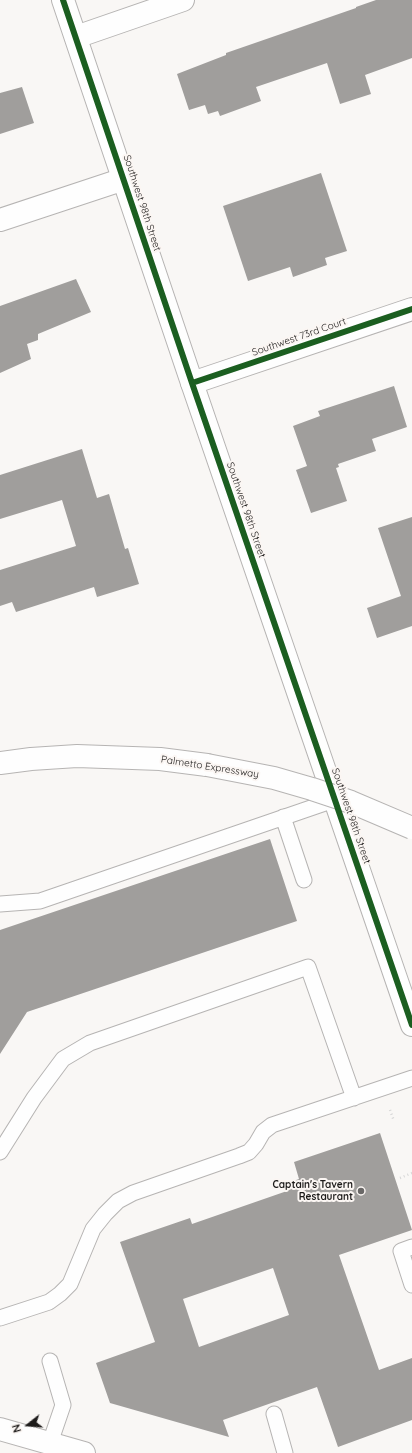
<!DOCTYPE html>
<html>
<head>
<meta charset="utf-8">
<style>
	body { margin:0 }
	#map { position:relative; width:412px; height:1453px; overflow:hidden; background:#f9f7f5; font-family:Quicksand,sans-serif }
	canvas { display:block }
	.north { position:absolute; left:8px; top:1405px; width:40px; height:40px; -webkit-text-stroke:3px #fbf6f3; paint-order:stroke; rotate:253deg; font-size:11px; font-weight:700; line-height:16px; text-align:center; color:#1d1b1a }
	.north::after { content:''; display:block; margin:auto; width:14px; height:18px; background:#1d1b1a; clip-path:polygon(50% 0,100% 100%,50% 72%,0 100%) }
</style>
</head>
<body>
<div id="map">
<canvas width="412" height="1453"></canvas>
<div class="north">N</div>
</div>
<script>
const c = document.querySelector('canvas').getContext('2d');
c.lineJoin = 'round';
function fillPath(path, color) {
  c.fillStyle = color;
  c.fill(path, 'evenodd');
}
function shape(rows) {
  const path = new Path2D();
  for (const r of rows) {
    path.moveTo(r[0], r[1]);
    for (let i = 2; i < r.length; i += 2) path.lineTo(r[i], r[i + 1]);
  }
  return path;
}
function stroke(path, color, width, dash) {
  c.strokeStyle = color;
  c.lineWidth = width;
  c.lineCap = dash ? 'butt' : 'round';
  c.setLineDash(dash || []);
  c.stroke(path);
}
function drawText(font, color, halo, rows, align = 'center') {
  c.font = font + ' Quicksand,sans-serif';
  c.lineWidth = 4;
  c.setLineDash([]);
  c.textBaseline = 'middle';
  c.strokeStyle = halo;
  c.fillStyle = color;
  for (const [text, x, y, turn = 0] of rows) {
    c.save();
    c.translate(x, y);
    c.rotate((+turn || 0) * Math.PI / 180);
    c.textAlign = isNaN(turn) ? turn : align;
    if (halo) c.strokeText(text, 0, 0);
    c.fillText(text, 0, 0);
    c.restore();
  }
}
const building = shape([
	[376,0,412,0,412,58,365,75,371,94,340,104,327,63,256,87,261,101,220,116,218,111,208,114,205,105,189,110,177,74,226,55,226,53,356,8,356,7],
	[22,87,34,123,0,134,0,93],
	[321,173,347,251,325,258,327,265,293,277,290,267,248,281,223,206],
	[76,279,91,312,38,334,38,340,27,344,31,359,0,373,0,306],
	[394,386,407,427,372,439,376,451,338,464,339,467,336,468,347,501,311,513,296,470,307,466,293,426,320,416,318,411],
	[82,449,97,498,109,494,125,549,128,548,139,584,97,597,94,587,16,612,12,602,0,606,0,570,76,546,62,500,0,519,0,475],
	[412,517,412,626,377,638,367,608,401,596,378,528],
	[270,839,297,921,27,1012,0,1054,0,930],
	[380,1133,412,1230,339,1255,379,1370,412,1358,412,1420,338,1447,317,1387,223,1420,229,1437,110,1403,96,1363,155,1342,120,1242,190,1218,192,1224,287,1191,285,1184,299,1179,294,1162],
	[273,1268,289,1315,199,1347,183,1299]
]);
const path = shape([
	[390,1110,394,1121],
	[400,1178,412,1173]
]);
const service = shape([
	[283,817,304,880],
	[0,904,40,901,334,800],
	[0,1152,34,1098,63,1059,90,1043,308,967,354,1098],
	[412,1247,401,1251,412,1285],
	[0,1318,49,1302,60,1294,70,1284,93,1229,105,1214,118,1201,133,1193,239,1156,249,1152,256,1144,263,1132,272,1125,412,1078],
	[274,1414,285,1453],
	[50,1443,63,1405,50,1361]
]);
const minor = shape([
	[76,37,183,0],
	[0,220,124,179],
	[192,383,412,309]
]);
const tertiary = shape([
	[63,0,192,383,412,1025]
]);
const trunk = shape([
	[0,1429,84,1453]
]);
const motorway = shape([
	[0,763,31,759,77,756,160,759,207,765]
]);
const motorwayBridge = shape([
	[207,765,274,778,312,789,351,802,412,828]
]);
const cycleway = shape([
	[63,0,192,383,412,1025],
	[192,383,412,309]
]);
const markers = [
	[361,1191,4,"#6a6867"]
];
const streetNames = [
	["Southwest 98th Street",142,203,72],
	["Southwest 73rd Court",299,337,-19],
	["Southwest 98th Street",246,510,71],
	["Palmetto Expressway",210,767,9],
	["Southwest 98th Street",351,816,71]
];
const poiNames = [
	["Captain's Tavern",353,1185],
	["Restaurant",353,1197]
];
fillPath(building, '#a09e9c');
stroke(service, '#b6b4b3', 17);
stroke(minor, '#b6b4b3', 24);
stroke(tertiary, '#b6b4b3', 24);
stroke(trunk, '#b6b4b3', 24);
stroke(motorway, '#b6b4b3', 24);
stroke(path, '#d6d6d6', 2.5, [1, 3]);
stroke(service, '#fefefe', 15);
stroke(minor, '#fefefe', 22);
stroke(tertiary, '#fefefe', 22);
stroke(trunk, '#fefefe', 22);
stroke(motorway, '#fefefe', 22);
stroke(motorwayBridge, '#b6b4b3', 24, []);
stroke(motorwayBridge, '#fefefe', 22);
stroke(cycleway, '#1b5e20', 6);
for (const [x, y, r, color] of markers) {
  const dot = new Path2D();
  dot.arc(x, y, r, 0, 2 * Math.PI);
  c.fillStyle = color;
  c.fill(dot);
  stroke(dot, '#fbf6f3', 1.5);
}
drawText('10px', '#1d1b1a', '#fbf6f3', streetNames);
drawText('bold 10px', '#1d1b1a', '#fbf6f3', poiNames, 'right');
</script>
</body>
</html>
